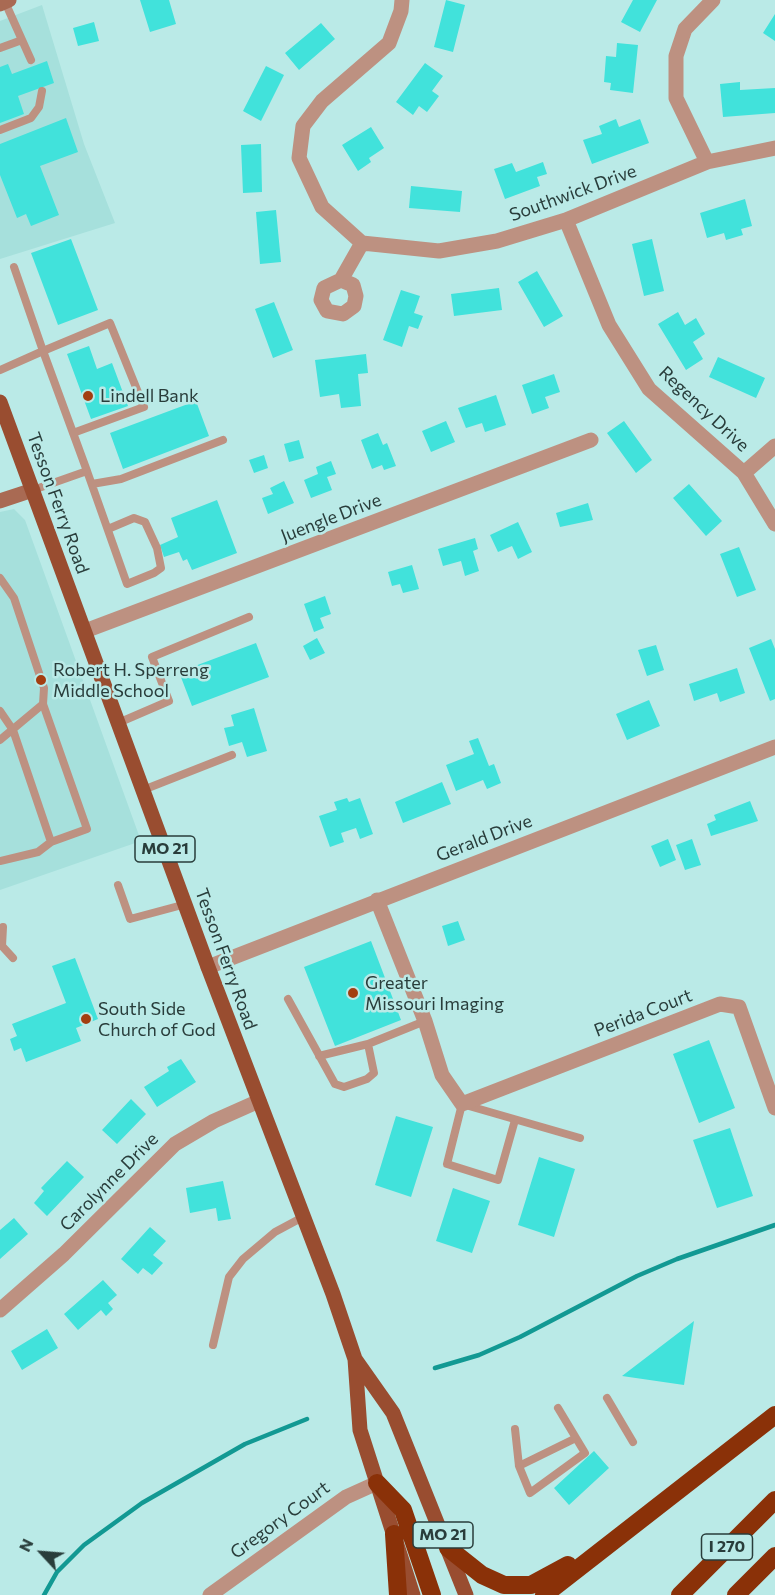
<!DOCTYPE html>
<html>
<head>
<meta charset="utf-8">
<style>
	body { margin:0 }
	#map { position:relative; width:775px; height:1595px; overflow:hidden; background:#baeae7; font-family:Commissioner,sans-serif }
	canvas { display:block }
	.north { position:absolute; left:12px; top:1523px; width:60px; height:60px; -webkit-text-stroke:4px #baeae7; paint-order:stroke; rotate:296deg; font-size:16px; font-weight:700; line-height:24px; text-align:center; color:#293d3b }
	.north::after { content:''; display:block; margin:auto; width:21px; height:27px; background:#293d3b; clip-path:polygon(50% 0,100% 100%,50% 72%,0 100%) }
</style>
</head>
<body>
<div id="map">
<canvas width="775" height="1595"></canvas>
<div class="north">N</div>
</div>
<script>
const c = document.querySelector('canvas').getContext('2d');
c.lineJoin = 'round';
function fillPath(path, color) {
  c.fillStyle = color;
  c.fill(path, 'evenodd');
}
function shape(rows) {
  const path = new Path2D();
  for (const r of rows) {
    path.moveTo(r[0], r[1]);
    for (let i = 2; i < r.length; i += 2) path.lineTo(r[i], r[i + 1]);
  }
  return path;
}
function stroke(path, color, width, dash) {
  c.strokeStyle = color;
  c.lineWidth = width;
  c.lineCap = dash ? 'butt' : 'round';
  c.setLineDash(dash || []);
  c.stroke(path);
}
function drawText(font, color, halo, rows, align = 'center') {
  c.font = font + ' Commissioner,sans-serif';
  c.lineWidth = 5;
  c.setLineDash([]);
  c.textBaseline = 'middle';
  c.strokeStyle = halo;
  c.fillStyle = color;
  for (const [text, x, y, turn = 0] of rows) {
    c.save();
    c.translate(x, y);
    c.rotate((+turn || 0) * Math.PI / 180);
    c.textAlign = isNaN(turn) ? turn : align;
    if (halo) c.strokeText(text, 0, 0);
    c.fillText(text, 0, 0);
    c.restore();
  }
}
const built = shape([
	[42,5,84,144,115,223,0,259,0,21],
	[14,509,25,520,141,841,0,890,0,512]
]);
const stream = shape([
	[435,1368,479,1355,520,1337,637,1276,677,1259,775,1225],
	[44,1595,57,1572,84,1545,142,1503,245,1444,307,1419]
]);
const building = shape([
	[140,0,169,0,176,24,150,32],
	[446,0,465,5,453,52,434,47],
	[633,0,657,0,640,32,621,22],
	[775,14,775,41,763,33],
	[94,22,99,41,78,46,73,28],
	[321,23,335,39,299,70,285,53],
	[617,43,638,45,633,93,610,90,611,83,604,82,606,56,616,57],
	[47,61,54,83,18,96,24,114,0,123,0,67,8,64,12,74],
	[425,63,443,76,432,91,439,96,427,112,419,106,413,115,396,102],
	[266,66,284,75,261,121,243,111],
	[740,82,740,90,775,88,775,113,723,117,720,84],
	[66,118,78,152,40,166,59,215,31,226,26,214,17,218,0,175,0,144],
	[616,119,619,127,640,119,649,143,592,164,583,140,602,134,599,126],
	[371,127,384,148,369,158,371,162,358,171,342,145],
	[261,144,262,192,243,193,241,145],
	[543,162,547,174,537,177,540,186,505,199,494,169,512,163,516,172],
	[411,186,462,191,460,212,409,208],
	[745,199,752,226,741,229,743,235,726,240,724,233,707,238,700,213],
	[276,210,281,262,260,264,256,212],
	[71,239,98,310,58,325,31,253],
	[652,239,664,291,644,296,632,244],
	[537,271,563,316,544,327,518,282],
	[499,288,502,310,454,316,451,294],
	[401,290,420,296,414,313,423,316,418,329,409,326,402,347,383,340],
	[274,302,293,350,273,358,255,309],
	[678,312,685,325,696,318,705,334,693,342,703,359,686,370,658,324],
	[89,346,97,369,112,363,128,406,91,419,67,354],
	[366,354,368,373,358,374,361,406,341,408,339,394,320,397,315,360],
	[718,357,765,378,756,398,709,377],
	[554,374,560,392,545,397,549,408,532,414,522,385],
	[496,395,506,425,485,432,482,423,466,428,458,408],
	[196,401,209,436,123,469,110,433],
	[446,421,455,442,431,452,422,431],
	[624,421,652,460,636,473,607,433],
	[378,433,383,445,387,443,396,466,384,470,382,465,372,469,361,440],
	[299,440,304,458,289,462,284,444],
	[264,455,268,468,254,473,249,460],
	[331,461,336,474,327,477,332,490,311,498,304,480,318,474,316,467],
	[284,481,294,503,268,514,262,498,273,494,270,488],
	[689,484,722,521,706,536,673,498],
	[217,500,237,553,192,570,187,559,183,561,179,552,164,557,160,545,178,537,171,518],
	[588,503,593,520,560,527,556,513],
	[518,522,532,552,518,559,512,546,498,552,490,535],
	[475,538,478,549,473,551,479,571,465,576,461,561,443,566,438,549],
	[739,547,756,590,737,597,720,554],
	[412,565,419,589,403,593,400,584,392,586,388,572],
	[325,596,331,614,320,618,324,628,314,632,304,604],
	[317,638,325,653,310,660,303,646],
	[771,639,775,649,775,699,770,701,749,648],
	[256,643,269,677,192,706,179,672],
	[656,645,664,670,647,676,638,650],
	[737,668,745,693,720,702,717,693,694,701,689,684],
	[649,700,660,726,627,740,616,714],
	[254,708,267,751,247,757,242,742,229,746,224,728,234,726,231,715],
	[478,738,489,766,494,764,501,783,487,789,483,780,456,791,446,765,474,754,469,741],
	[442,782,451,804,403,823,395,802],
	[347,798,349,802,360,798,373,834,360,839,356,828,341,833,344,842,330,847,319,816,337,810,334,802],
	[750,801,758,821,711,836,707,824,716,820,714,815],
	[668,839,676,860,660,867,651,846],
	[692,839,701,865,685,870,676,845],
	[458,921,465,940,448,946,442,926],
	[371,941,401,1020,335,1046,304,967],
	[75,958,98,1019,76,1028,81,1041,26,1062,21,1048,14,1051,10,1039,17,1036,12,1024,66,1003,52,966],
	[709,1040,735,1108,699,1123,673,1054],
	[181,1059,196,1082,157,1107,144,1087,169,1071,167,1067],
	[131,1099,146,1114,117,1144,102,1130],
	[396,1116,433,1127,411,1197,375,1185],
	[730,1128,753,1196,717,1208,693,1140],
	[539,1157,575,1169,554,1237,518,1225],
	[67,1161,84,1177,47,1216,34,1203,44,1191,41,1188],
	[223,1181,231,1219,218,1221,216,1208,190,1213,186,1188],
	[453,1188,490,1201,472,1253,436,1241],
	[14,1218,28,1234,0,1259,0,1230],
	[150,1227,166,1241,153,1255,163,1263,152,1275,143,1268,138,1274,121,1259],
	[103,1280,117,1295,108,1303,113,1309,106,1316,101,1310,78,1330,64,1314],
	[694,1321,684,1385,622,1376],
	[47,1329,58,1348,22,1370,11,1351],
	[594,1451,609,1468,569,1505,554,1488]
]);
const lane = shape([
	[5,2,31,60],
	[0,48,22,40],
	[0,130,31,118,39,107,42,91],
	[14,267,43,351,110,323,144,407,73,433],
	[0,370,43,351,87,471],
	[92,484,121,479,223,440],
	[33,490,87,471,127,584,154,573,161,568,157,548,145,522,134,518,108,529],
	[0,578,14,598,44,688,43,704,87,829,51,842,13,730,0,711],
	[118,723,169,701,152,657,249,617],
	[0,740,43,704],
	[143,790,232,755],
	[0,861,38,852,51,842],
	[118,885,130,919,186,904],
	[3,927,2,946,13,958],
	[288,999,335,1084,344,1087,367,1079,374,1073,368,1044,425,1021],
	[319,1056,368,1044],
	[515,1120,498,1180,447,1164,462,1104,580,1138],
	[213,1345,229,1277,243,1259,275,1232,303,1217],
	[607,1398,633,1442],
	[515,1429,519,1466,530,1493,585,1453,558,1408],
	[519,1466,576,1438]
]);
const street = shape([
	[402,0,401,11,389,43,322,101,303,126,299,158,322,207,362,243,439,251,497,241,566,220,707,162,775,148],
	[707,162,676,98,676,56,685,29,713,0],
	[566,220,609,325,649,389,744,473,775,524],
	[341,280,353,285,356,296,354,306,343,314,327,311,321,300,324,288,341,280,362,243],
	[744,473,775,446],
	[85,631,591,440],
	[377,900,425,1021,442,1075,462,1104,720,1004,739,1007,775,1108],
	[208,967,775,747],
	[0,1310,64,1254,175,1144,214,1121,259,1101],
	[210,1595,346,1497,377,1483]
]);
const secondary = shape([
	[0,4,9,0],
	[0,501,33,490]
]);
const primary = shape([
	[0,402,208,967,333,1294,355,1359,360,1430,413,1595],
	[355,1359,393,1413,466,1595]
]);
const highway = shape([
	[377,1483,403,1510,432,1595],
	[394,1534,398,1595],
	[448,1548,482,1575,504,1585,531,1585,568,1565],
	[544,1595,775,1415],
	[680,1595,775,1500],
	[736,1595,775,1556]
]);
const markers = [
	[88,396,6,"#a33e11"],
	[41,680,6,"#a33e11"],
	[353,993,6,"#a33e11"],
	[86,1019,6,"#a33e11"]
];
const shields = [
	[165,849,60],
	[443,1535,60],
	[727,1547,51]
];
const shieldNames = [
	["MO 21",165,849],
	["MO 21",443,1535],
	["I 270",727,1547]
];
const streetNames = [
	["Southwick Drive",573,193,-20],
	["Regency Drive",704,409,43],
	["Tesson Ferry Road",58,503,70],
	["Juengle Drive",331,518,-21],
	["Gerald Drive",484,838,-21],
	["Tesson Ferry Road",226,959,70],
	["Perida Court",643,1013,-21],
	["Carolynne Drive",109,1182,-45],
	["Gregory Court",280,1520,-36]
];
const poiNames = [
	["Lindell Bank",100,396],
	["Robert H. Sperreng",53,670],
	["Middle School",53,691],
	["Greater",365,983],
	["Missouri Imaging",365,1004],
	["South Side",98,1009],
	["Church of God",98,1030]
];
fillPath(built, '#a6e0dc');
stroke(stream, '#129993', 4.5);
fillPath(building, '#41e2db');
stroke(lane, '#bd9181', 8);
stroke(street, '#bd9181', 15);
stroke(secondary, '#a96a53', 15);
stroke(primary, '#994d30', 15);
stroke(highway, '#8a3108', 18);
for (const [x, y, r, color] of markers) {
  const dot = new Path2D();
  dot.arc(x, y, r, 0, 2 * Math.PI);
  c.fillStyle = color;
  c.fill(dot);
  stroke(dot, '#baeae7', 2);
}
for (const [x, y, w] of shields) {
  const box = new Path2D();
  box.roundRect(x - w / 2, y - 13, w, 26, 4.5);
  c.fillStyle = '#baeae7';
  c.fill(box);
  stroke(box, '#293d3b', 1.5);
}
drawText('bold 16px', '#293d3b', null, shieldNames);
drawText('18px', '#293d3b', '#baeae7', streetNames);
drawText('18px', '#293d3b', '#baeae7', poiNames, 'left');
</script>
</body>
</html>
